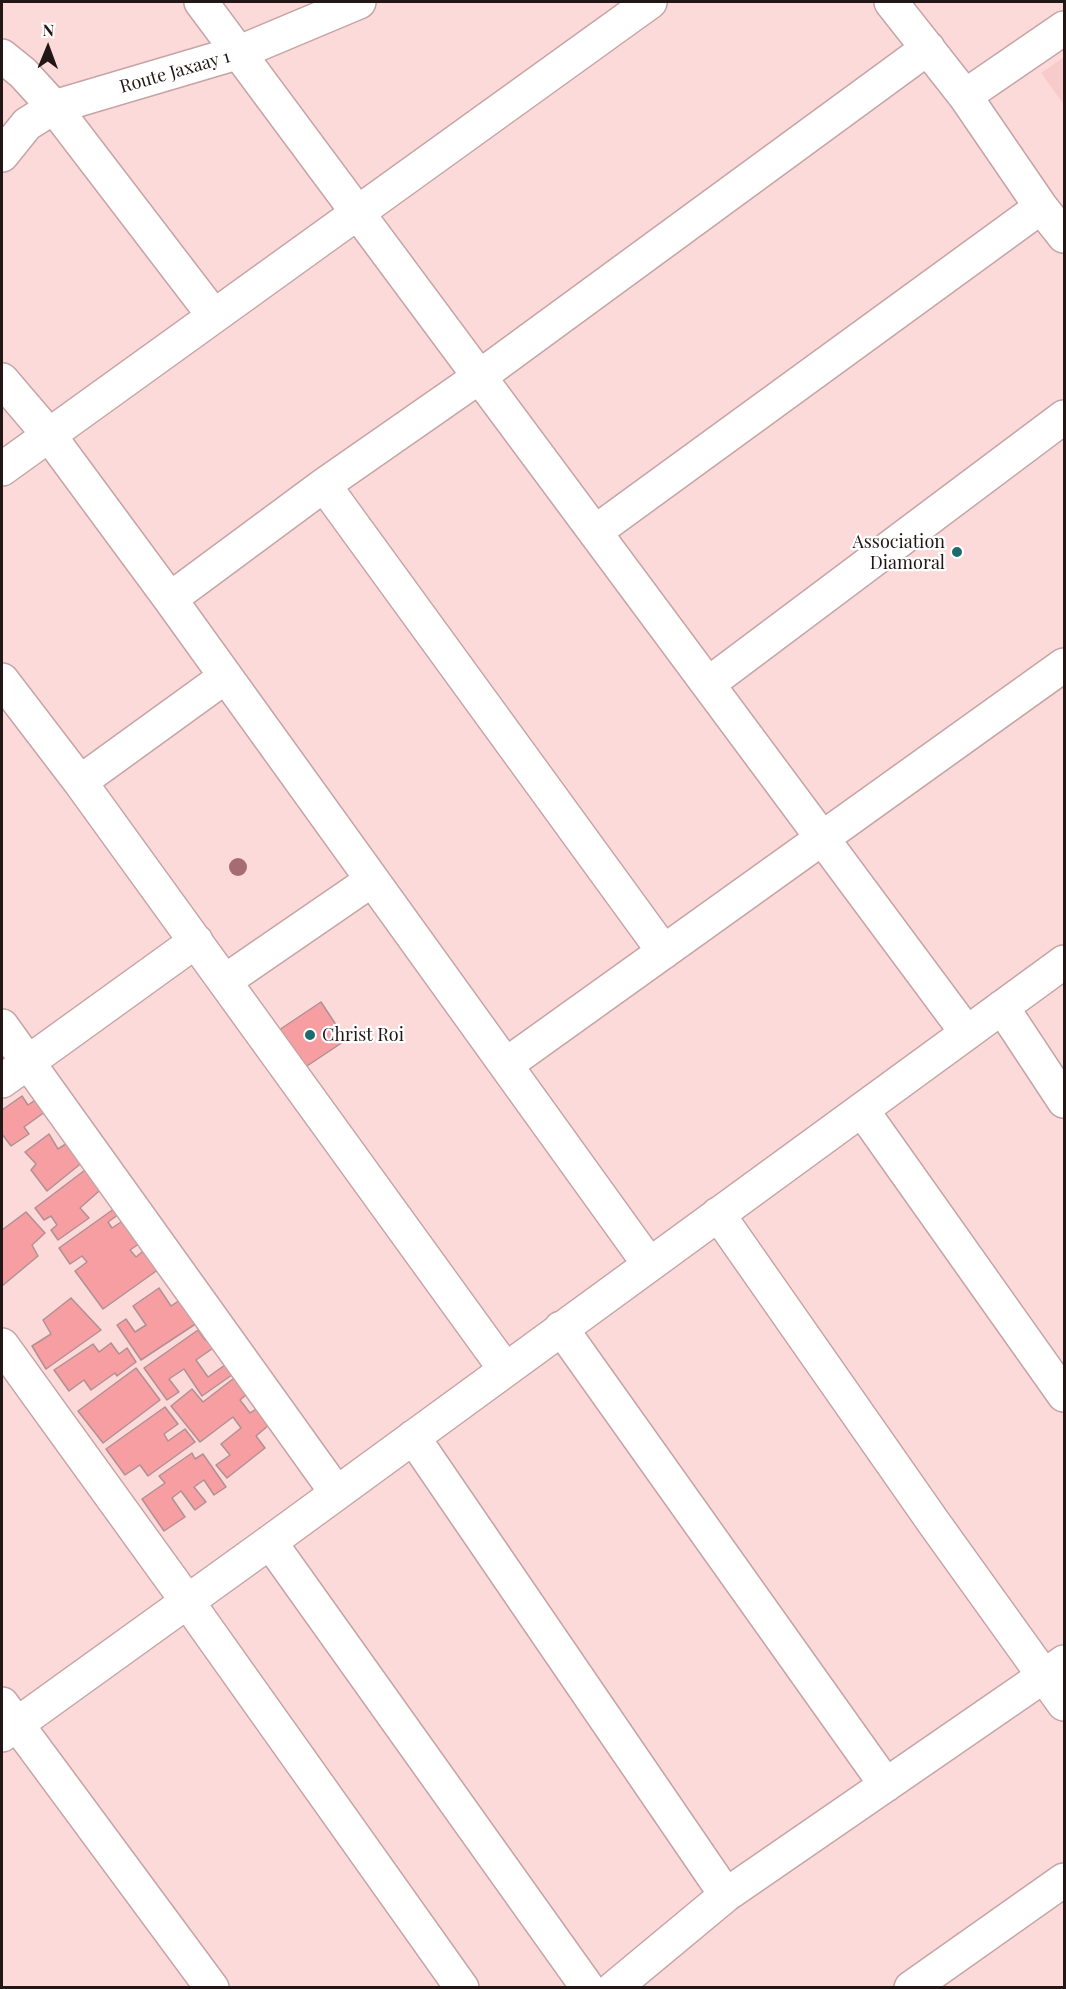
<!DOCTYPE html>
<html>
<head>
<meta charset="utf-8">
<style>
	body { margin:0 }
	#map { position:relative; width:1066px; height:1989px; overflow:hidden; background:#fddada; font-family:"Playfair Display",serif }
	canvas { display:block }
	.frame { position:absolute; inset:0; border:3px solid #221616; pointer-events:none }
	.north { position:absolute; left:18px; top:18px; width:60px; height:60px; -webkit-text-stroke:4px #fff; paint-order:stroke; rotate:1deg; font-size:16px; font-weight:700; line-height:24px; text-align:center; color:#221616 }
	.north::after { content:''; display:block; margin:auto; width:21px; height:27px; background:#221616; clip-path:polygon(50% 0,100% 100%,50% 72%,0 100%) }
</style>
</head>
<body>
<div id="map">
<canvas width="1066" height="1989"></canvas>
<div class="frame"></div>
<div class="north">N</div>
</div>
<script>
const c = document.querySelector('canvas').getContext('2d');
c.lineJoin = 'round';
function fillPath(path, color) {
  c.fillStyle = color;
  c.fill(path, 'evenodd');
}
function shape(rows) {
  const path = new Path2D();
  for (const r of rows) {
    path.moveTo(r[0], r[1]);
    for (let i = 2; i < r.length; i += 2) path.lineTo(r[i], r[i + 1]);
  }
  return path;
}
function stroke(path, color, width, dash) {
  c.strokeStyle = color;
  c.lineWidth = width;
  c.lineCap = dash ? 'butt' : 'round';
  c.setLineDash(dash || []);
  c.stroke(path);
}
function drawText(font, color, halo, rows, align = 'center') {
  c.font = font + ' "Playfair Display",serif';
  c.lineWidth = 4.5;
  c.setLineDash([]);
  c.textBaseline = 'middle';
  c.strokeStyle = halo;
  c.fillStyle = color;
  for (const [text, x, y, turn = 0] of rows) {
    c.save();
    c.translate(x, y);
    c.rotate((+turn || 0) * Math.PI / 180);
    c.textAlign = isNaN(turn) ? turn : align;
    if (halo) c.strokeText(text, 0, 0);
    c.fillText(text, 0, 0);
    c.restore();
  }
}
const built = shape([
	[1064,57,1064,105,1041,73]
]);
const building = shape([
	[321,1002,346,1040,301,1070,276,1032,321,1002],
	[22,1096,28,1105,41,1096,49,1109,24,1127,29,1134,11,1146,2,1134,2,1110,22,1096],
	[49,1134,58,1149,75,1138,89,1157,47,1191,31,1170,36,1164,25,1152,49,1134],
	[93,1164,107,1184,80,1208,89,1218,58,1240,51,1230,57,1225,51,1216,44,1220,35,1208,93,1164],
	[125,1201,129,1207,108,1222,112,1228,130,1216,146,1239,130,1250,136,1257,152,1244,166,1264,103,1309,75,1271,87,1262,82,1256,70,1264,59,1248,125,1201],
	[26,1212,45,1233,32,1245,38,1256,2,1286,2,1230,26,1212],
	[159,1288,171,1306,186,1296,203,1319,141,1360,117,1325,126,1319,135,1332,146,1325,133,1306,159,1288],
	[71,1298,101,1330,46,1369,32,1346,51,1334,43,1320,71,1298],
	[198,1330,205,1340,216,1332,222,1342,196,1360,208,1377,232,1360,239,1370,202,1396,184,1369,169,1379,179,1392,167,1400,144,1368,198,1330],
	[111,1343,119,1354,127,1348,136,1362,117,1376,115,1373,91,1390,84,1380,69,1391,54,1370,93,1344,99,1352,111,1343],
	[136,1368,160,1400,103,1443,78,1411,136,1368],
	[242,1372,247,1394,240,1400,250,1413,256,1409,261,1415,268,1410,276,1419,256,1436,265,1448,227,1478,216,1465,230,1455,221,1444,241,1428,233,1417,200,1442,171,1406,192,1389,203,1402,242,1372],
	[165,1407,178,1424,164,1434,168,1441,185,1429,195,1442,148,1476,140,1465,125,1475,106,1449,165,1407],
	[192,1453,195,1459,203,1454,226,1487,214,1495,204,1480,194,1487,206,1502,195,1510,181,1491,172,1498,185,1517,164,1531,142,1499,165,1483,159,1476,192,1453]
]);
const minor = shape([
	[201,2,967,1033],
	[891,2,965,96,1041,207,1064,236],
	[2,56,23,73,54,107,214,316],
	[965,96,1064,28],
	[2,155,27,124,54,107,240,52,359,2],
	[2,380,49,435,170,599,649,1264],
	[2,469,650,2],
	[324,485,664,952],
	[595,532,1041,207],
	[170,599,324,485,479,377,928,48],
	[2,680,80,782,505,1369],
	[708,684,1064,417],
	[80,782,225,677],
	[225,981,372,880],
	[1002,1007,1064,1101],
	[2,1026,336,1492],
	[507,1064,1064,665],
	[2,1081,196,941],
	[862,1110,1064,1395],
	[718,1214,934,1523,1064,1704],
	[561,1328,886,1785],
	[2,1345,187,1601,462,1988],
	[413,1437,726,1895],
	[270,1542,588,1988],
	[2,1704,212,1988],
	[2,1735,270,1542,1064,962],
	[614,1988,726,1895,1064,1662],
	[911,1988,1064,1880]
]);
const trees = [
	[238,867]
];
const markers = [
	[957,552,6,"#1e6b6d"],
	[310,1035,6,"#1e6b6d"]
];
const streetNames = [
	["Route Jaxaay 1",175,72,-16]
];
const poiNames = [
	["Association",945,542],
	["Diamoral",945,563],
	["Christ Roi",322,1035,"left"]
];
fillPath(built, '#f7cbcc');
fillPath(building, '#f69ea2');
stroke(building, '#b19091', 1.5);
stroke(minor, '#c6a4a5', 36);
stroke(minor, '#fff', 33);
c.fillStyle = '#a66c73';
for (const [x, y] of trees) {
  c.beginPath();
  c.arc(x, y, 9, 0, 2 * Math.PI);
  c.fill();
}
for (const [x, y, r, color] of markers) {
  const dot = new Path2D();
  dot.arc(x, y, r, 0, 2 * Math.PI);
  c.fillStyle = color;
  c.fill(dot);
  stroke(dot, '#fff', 2);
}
drawText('18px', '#221616', '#fff', streetNames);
drawText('18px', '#221616', '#fff', poiNames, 'right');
</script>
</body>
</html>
